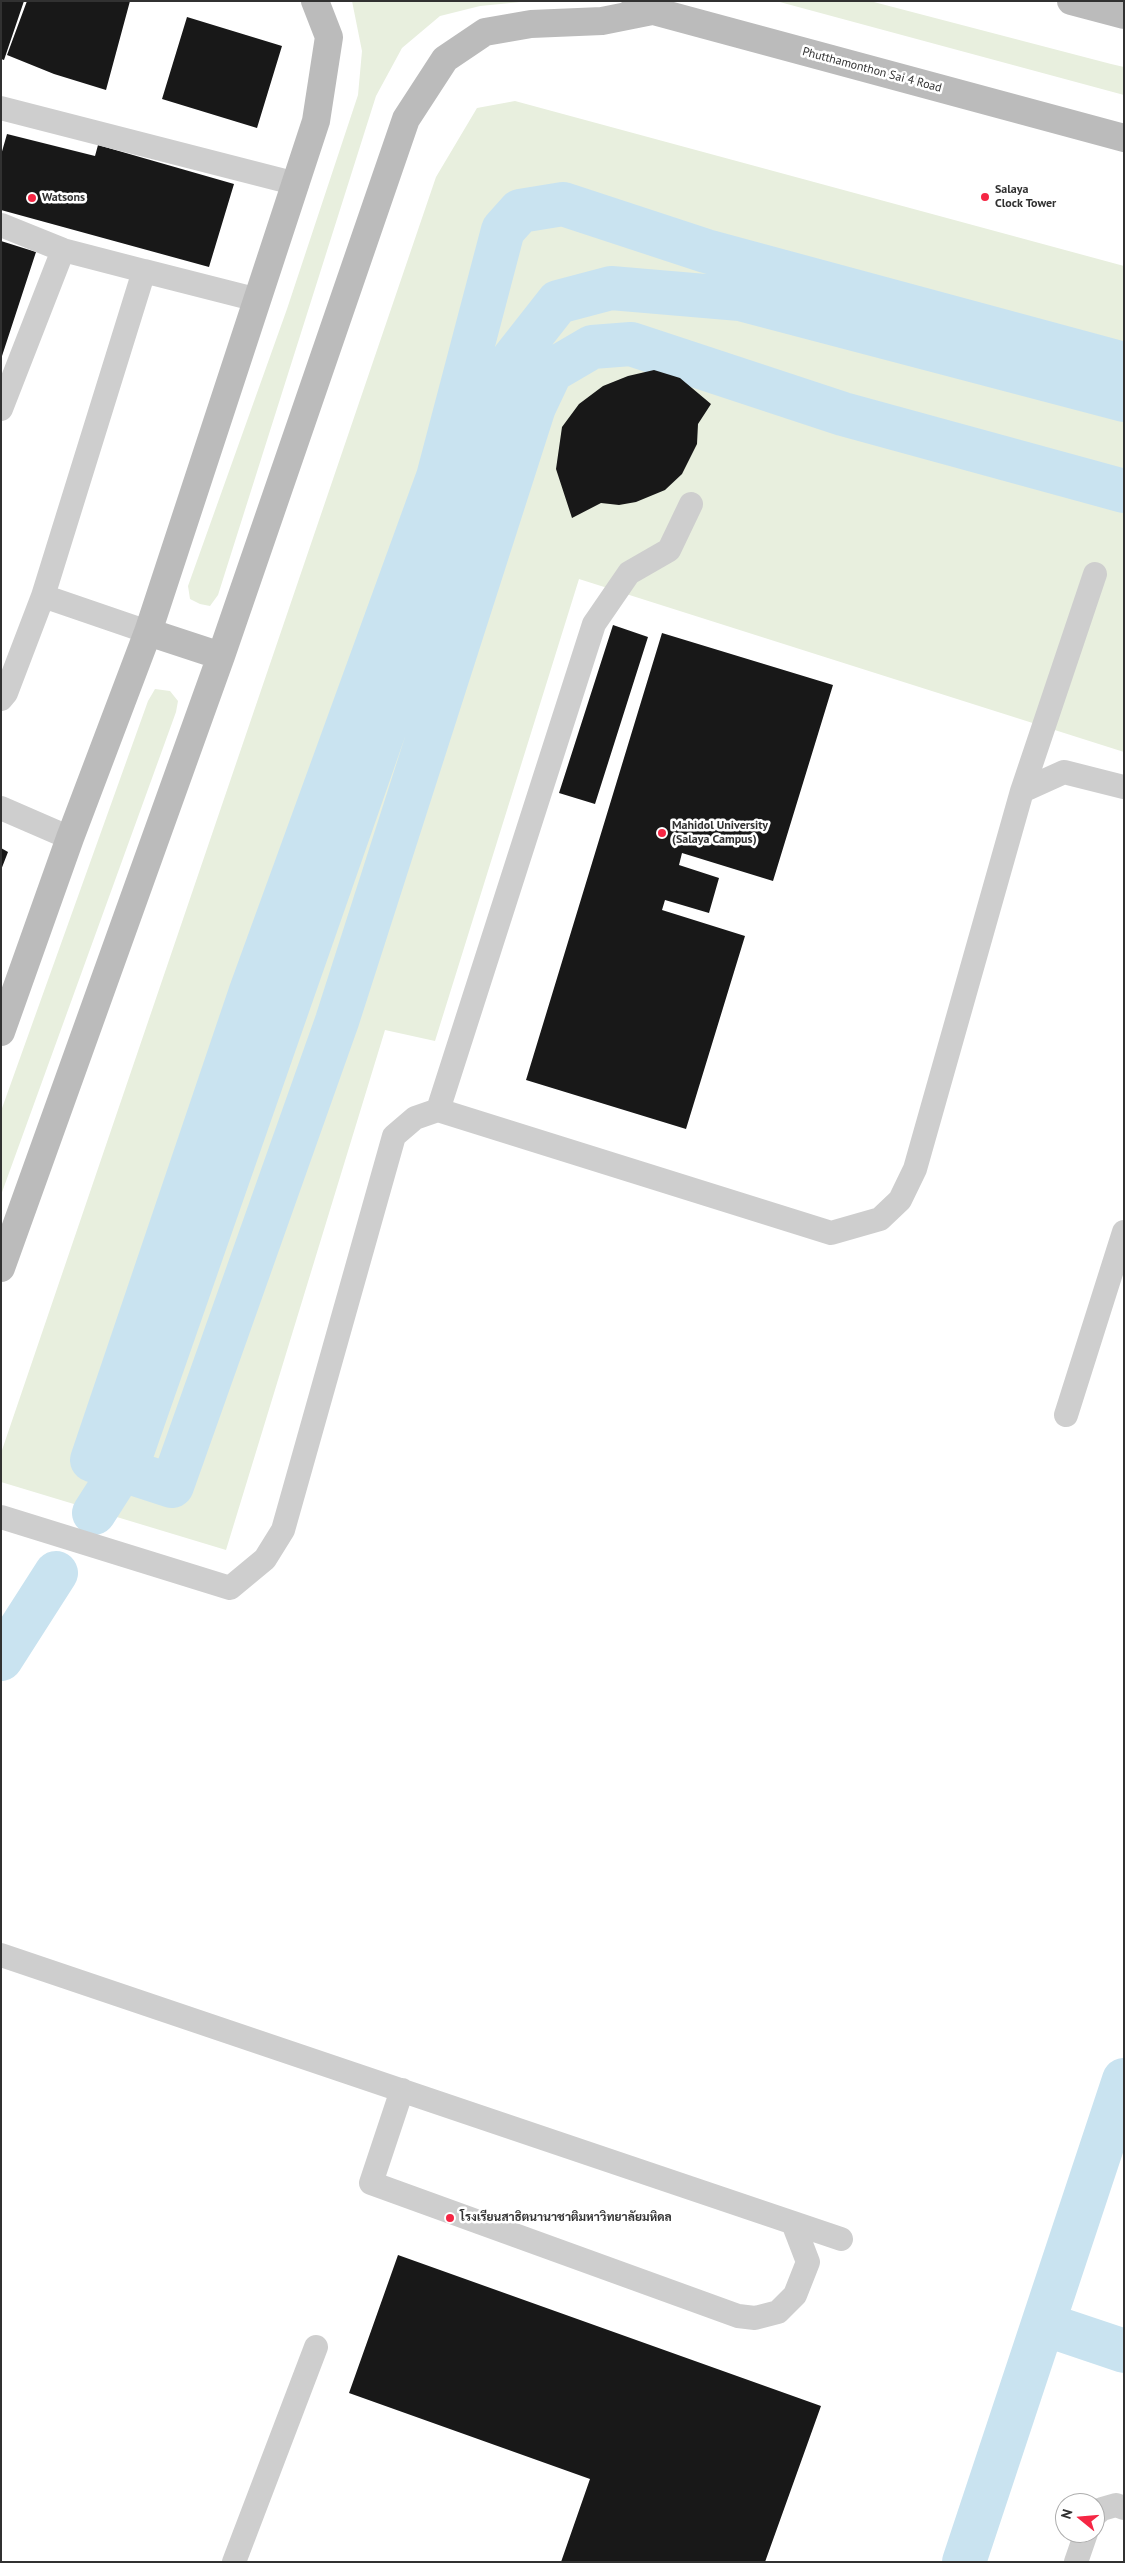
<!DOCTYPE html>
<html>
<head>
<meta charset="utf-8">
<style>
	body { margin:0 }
	#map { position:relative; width:1125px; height:2563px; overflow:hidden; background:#fff; font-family:"PT Sans",sans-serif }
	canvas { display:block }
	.frame { position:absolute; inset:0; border:2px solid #313131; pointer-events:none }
	.north { position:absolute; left:1055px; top:2493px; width:50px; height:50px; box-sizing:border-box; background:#fff; border:1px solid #adadad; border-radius:50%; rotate:287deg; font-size:14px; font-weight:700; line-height:20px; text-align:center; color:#313131 }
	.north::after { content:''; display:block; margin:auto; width:18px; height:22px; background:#f52644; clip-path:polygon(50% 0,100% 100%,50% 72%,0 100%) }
</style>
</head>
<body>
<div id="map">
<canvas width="1125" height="2563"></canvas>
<div class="frame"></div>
<div class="north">N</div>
</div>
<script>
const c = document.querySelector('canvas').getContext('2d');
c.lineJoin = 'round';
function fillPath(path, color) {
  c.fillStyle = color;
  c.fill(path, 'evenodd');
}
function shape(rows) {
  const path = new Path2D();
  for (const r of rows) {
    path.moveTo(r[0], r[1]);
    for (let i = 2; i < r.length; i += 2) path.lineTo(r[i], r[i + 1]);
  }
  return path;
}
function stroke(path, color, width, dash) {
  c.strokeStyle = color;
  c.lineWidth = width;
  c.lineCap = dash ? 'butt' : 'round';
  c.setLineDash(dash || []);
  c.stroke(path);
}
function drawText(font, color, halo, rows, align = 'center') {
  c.font = font + ' "PT Sans",Sarabun,sans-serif';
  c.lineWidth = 5;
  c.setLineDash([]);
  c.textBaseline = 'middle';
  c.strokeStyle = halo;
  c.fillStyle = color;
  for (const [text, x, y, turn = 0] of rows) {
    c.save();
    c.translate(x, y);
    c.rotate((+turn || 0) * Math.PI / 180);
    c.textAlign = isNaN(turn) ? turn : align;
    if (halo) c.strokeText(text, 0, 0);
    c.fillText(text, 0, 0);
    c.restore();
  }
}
const green = shape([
	[352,1,531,1,480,6,440,16,402,48,376,96,218,595,210,606,200,604,190,599,188,586,287,309,358,95,362,51],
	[776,1,870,1,1111,64,1124,67,1124,95],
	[515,101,1124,266,1124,752,579,579,435,1041,385,1030,226,1550,1,1482,1,1453,436,177,477,108],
	[155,689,170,691,178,701,176,712,1,1195,1,1111,148,701]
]);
const canal = shape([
	[1124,364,706,251,563,204,520,211,503,230,438,477,251,991,92,1460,172,1486,337,1021,534,407,551,371,592,347,631,344,843,414,1124,491],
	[94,1513,131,1455,514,358,558,302,611,288,740,299,1124,400],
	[1,1659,56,1573],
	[1044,2324,1124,2351],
	[964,2562,1124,2080]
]);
const building = shape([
	[1,1,24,1,4,60,1,59],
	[27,1,130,1,106,90,54,74,7,55],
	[187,17,282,46,257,128,162,99],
	[7,134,95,156,98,145,234,184,209,267,1,210,1,155],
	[1,241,36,252,2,356,1,356],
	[654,370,680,378,711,404,698,424,697,444,682,474,665,490,636,502,619,505,601,503,572,518,556,469,562,427,579,404,603,386,628,376],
	[613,625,648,637,595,804,559,793],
	[662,633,833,685,773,881,682,853,679,865,719,878,709,913,665,900,662,910,745,936,686,1129,526,1080],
	[1,848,8,852,1,870],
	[398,2255,821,2406,765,2562,561,2562,590,2479,349,2393]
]);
const lane = shape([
	[1,108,297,184],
	[1,225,63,250,144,271,43,596,6,693,1,699],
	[144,271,258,300],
	[1,409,63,250],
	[43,596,148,632],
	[1022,791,1064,772,1124,787],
	[1,808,70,838],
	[438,1110,594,624,629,573,669,550,691,504],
	[1066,1415,1124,1232],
	[1,1517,230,1588,265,1559,283,1530,394,1136,415,1118,438,1110,831,1233,880,1219,900,1200,915,1169,1022,791,1095,574],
	[1,1955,841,2239],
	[402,2090,371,2183,738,2316,755,2318,778,2312,795,2295,808,2262,793,2223],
	[1095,2515,1102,2509,1116,2505,1124,2508],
	[234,2562,316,2347],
	[1076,2562,1086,2533]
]);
const secondary = shape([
	[1071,1,1124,15],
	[635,6,1124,138],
	[148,632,221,656],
	[1,1032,70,838,148,632,316,121,329,37,315,1],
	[1,1268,221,656,406,119,445,59,485,32,531,24,602,21,652,11]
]);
const markers = [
	[985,197,5,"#f52644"],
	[32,198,5,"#f52644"],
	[662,833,5,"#f52644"],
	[450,2218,5,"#f52644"]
];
const streetNames = [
	["Phutthamonthon Sai 4 Road",872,70,15]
];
const poiNames = [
	["Salaya",995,190],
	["Clock Tower",995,204],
	["Watsons",42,198],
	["Mahidol University",672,826],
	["(Salaya Campus)",672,840],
	["โรงเรียนสาธิตนานาชาติมหาวิทยาลัยมหิดล",460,2218]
];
fillPath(green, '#e8efde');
stroke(canal, '#c9e3f0', 44);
fillPath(building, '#181818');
stroke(lane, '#cecece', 24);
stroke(secondary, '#bbb', 28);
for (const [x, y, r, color] of markers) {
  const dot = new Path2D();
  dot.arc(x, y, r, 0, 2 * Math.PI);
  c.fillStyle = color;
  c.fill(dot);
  stroke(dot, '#fff', 2);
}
drawText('12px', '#313131', '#fff', streetNames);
drawText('bold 12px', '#313131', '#fff', poiNames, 'left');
</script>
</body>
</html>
